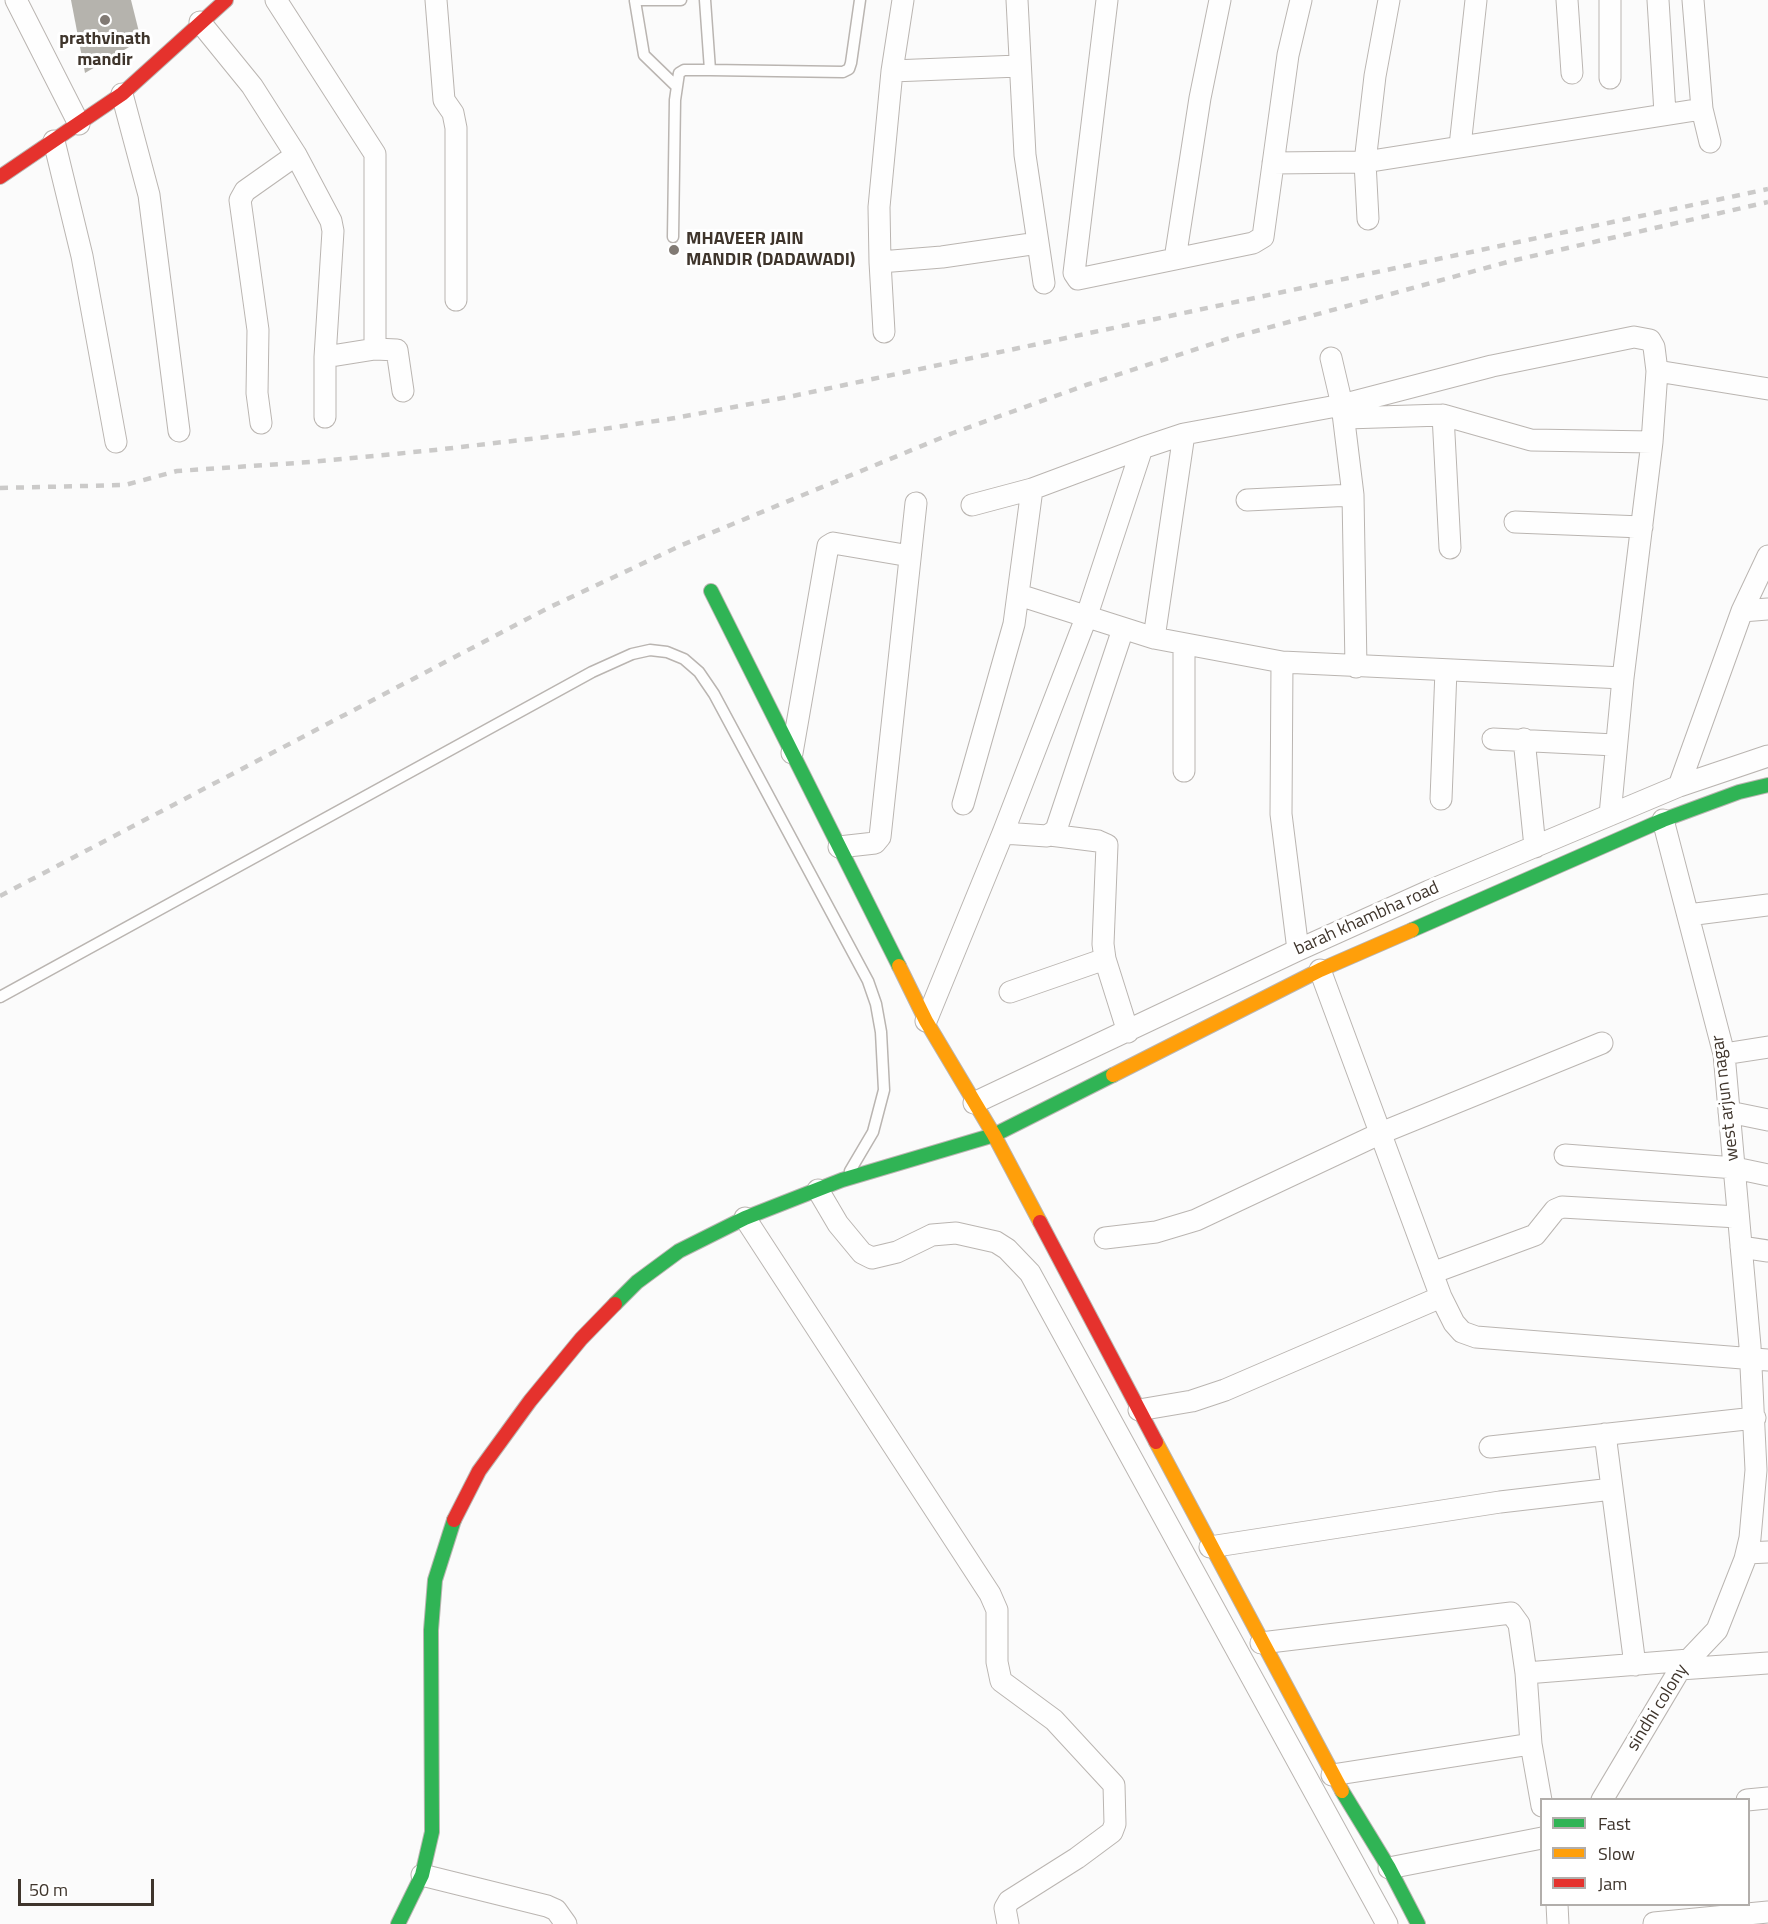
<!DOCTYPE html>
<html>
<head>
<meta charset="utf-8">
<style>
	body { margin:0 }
	#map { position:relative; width:1768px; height:1924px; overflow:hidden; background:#fbfbfb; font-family:"Titillium Web",sans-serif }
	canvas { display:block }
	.legend { position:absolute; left:1540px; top:1798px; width:210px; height:108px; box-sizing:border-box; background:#fff; border:2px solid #b2aeab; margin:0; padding:8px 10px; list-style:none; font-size:18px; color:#3f352c }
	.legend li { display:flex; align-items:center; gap:12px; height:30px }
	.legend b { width:30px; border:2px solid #b2aeab }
	.scale { position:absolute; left:18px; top:1879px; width:136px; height:27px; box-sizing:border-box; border:3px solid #3f352c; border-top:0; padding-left:8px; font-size:18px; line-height:21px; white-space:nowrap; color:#3f352c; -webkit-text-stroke:4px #fff; paint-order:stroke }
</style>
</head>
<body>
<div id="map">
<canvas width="1768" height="1924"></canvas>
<ul class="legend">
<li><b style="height:8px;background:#30b455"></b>Fast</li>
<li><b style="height:8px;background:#ff9f0a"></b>Slow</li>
<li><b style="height:8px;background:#e5322d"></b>Jam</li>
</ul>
<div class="scale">50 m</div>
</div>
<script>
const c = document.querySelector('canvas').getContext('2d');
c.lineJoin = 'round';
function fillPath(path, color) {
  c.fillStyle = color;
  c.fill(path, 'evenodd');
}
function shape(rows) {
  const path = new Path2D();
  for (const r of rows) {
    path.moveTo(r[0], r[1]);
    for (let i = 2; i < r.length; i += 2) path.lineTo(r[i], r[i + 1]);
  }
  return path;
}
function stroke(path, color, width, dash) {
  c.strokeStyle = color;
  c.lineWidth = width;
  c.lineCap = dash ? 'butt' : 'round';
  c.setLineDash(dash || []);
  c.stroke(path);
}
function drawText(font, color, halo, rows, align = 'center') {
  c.font = font + ' "Titillium Web",sans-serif';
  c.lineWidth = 6;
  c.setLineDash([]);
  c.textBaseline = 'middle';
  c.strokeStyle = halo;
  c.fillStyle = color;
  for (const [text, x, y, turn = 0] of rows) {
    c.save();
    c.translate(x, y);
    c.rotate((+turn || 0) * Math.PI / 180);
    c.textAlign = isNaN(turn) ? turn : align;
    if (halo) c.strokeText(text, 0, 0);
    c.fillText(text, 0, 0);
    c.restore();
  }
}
const building = shape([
	[71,0,131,0,141,40,85,73]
]);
const lane = shape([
	[635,0,681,0],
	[705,0,710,70],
	[635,1,644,55,676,86],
	[673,237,675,100,679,73,684,70,710,70,843,72,849,69,851,63,860,0],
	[0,997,592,672,632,654,650,650,667,652,684,659,699,672,714,694,868,981,876,1004,881,1032,884,1090,873,1132,850,1171]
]);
const street = shape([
	[16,0,79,124],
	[276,0,375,154,375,349],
	[436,0,444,100,453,113,456,128,456,300],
	[903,0,892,71,1019,66],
	[1017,0,1025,155,1044,283],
	[1107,0,1074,273,1078,279,1253,243,1263,237,1288,55,1301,0],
	[1567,0,1572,73],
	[1610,0,1610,78],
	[1658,0,1665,113],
	[1693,0,1702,109,1710,142],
	[200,22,252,86,296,155],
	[892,71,879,207,880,262,942,257,1038,243],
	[122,94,149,195,179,431],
	[54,141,82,256,116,442],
	[1460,146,1476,0],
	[1273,163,1365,162,1702,109],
	[1368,219,1365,162,1375,76,1389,0],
	[1175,259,1200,98,1220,0],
	[880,262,884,332],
	[325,357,375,349,397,350,403,391],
	[1331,358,1342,405,1492,366,1634,337,1650,340,1654,347,1657,371,1652,442,1623,678],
	[1657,371,1768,389],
	[1443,415,1450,548],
	[1346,418,1443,415,1531,440,1652,442],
	[261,423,257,393,258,330,240,200,245,191,296,155,331,221,333,231,325,357,325,417],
	[1184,434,1154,638,1282,662,1623,678,1610,815],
	[1142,448,1184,434,1342,405,1353,495,1356,667],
	[1247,500,1353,495],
	[972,505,1032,489],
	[1515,522,1642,527],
	[1019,595,1154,638],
	[1742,611,1768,609],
	[1282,662,1281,814,1298,950],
	[1493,739,1615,745],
	[1524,739,1535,847],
	[792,753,828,546,833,543,910,556],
	[1184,771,1184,644],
	[1679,786,1742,611,1768,556],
	[1441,799,1446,670],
	[1003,833,1047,836,1056,830,1123,629],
	[1050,835,1098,841,1107,845,1103,944,1105,959,1128,1032],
	[839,847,875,843,880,837,916,503],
	[1688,915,1768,905],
	[1320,970,1441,1297,1454,1323,1462,1332,1476,1337,1768,1360],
	[1010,992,1105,959],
	[926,1021,1003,833,1086,618,1142,448,1032,489,1014,624,963,804],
	[1724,1054,1768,1047],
	[974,1103,1298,950,1429,891,1679,786,1768,756],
	[1729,1112,1768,1120],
	[1565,1155,1735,1168,1768,1175],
	[818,1190,838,1224,862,1253,872,1258,897,1252,932,1235,956,1233,996,1242,1007,1249,1030,1273,1387,1924],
	[745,1218,990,1594,997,1610,997,1662,1001,1681,1054,1720,1114,1785,1115,1824,1112,1832,1077,1858,1009,1901,1005,1908,1008,1924],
	[1105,1238,1156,1232,1196,1220,1381,1133,1602,1043],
	[1741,1247,1768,1251],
	[1432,1273,1535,1235,1555,1210,1562,1207,1738,1217],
	[1139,1410,1192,1401,1225,1390,1441,1297],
	[1605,1434,1635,1665],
	[1490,1447,1755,1418],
	[1210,1547,1500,1502,1612,1489],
	[1747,1553,1768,1552],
	[1261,1643,1511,1613,1519,1624,1526,1673],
	[1680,1669,1768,1663],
	[1332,1775,1531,1744],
	[1602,1800,1680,1669,1717,1630,1745,1559,1750,1538,1756,1470,1750,1346,1724,1054,1663,820],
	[1747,1800,1768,1798],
	[1542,1806,1531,1744,1526,1673,1689,1660],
	[1389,1868,1542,1838],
	[422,1875,547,1906,556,1910,566,1924],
	[1557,1904,1558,1924],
	[1654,1923,1768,1912]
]);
const fast = shape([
	[711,591,899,966],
	[1412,930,1663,820,1739,792,1768,785],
	[615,1304,637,1282,679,1251,745,1218,842,1180,994,1135,1113,1075],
	[1342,1791,1389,1868,1418,1924],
	[398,1924,422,1875,432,1832,431,1630,435,1580,454,1520]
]);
const slow = shape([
	[899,966,926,1021,994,1135,1040,1222],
	[1113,1075,1320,970,1412,930],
	[1156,1442,1342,1791]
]);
const jam = shape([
	[0,177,122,94,226,0],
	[1040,1222,1156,1442],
	[454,1520,479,1471,530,1401,581,1339,615,1304]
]);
const rail = shape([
	[0,488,125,485,177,471,311,462,435,450,564,435,675,418,788,397,1768,189],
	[0,896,548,608,682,545,953,433,1086,385,1227,339,1511,261,1768,202]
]);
const markers = [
	[105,20,6,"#817a74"],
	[674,250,6,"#817a74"]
];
const poiNames = [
	["prathvinath",105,40],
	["mandir",105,61],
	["MHAVEER JAIN",686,240,"left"],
	["MANDIR (DADAWADI)",686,261,"left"]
];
const streetNames = [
	["barah khambha road",1367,919,-24],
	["west arjun nagar",1726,1098,-97],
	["sindhi colony",1658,1708,-58]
];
fillPath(building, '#b5b3ad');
stroke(lane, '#bab5b1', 13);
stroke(street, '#bab5b1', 23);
stroke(fast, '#bab5b1', 16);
stroke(slow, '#bab5b1', 16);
stroke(jam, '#bab5b1', 16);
stroke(lane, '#fefefe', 10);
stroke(street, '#fefefe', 21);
stroke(fast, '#30b455', 14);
stroke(slow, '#ff9f0a', 14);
stroke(jam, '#e5322d', 14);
stroke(rail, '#cbcac9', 4.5, [8, 8]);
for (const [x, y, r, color] of markers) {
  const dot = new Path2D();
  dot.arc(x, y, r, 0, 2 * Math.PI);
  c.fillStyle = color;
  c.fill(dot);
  stroke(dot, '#fff', 2);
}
drawText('bold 18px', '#3f352c', '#fff', poiNames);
drawText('18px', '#3f352c', '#fff', streetNames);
</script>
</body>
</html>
